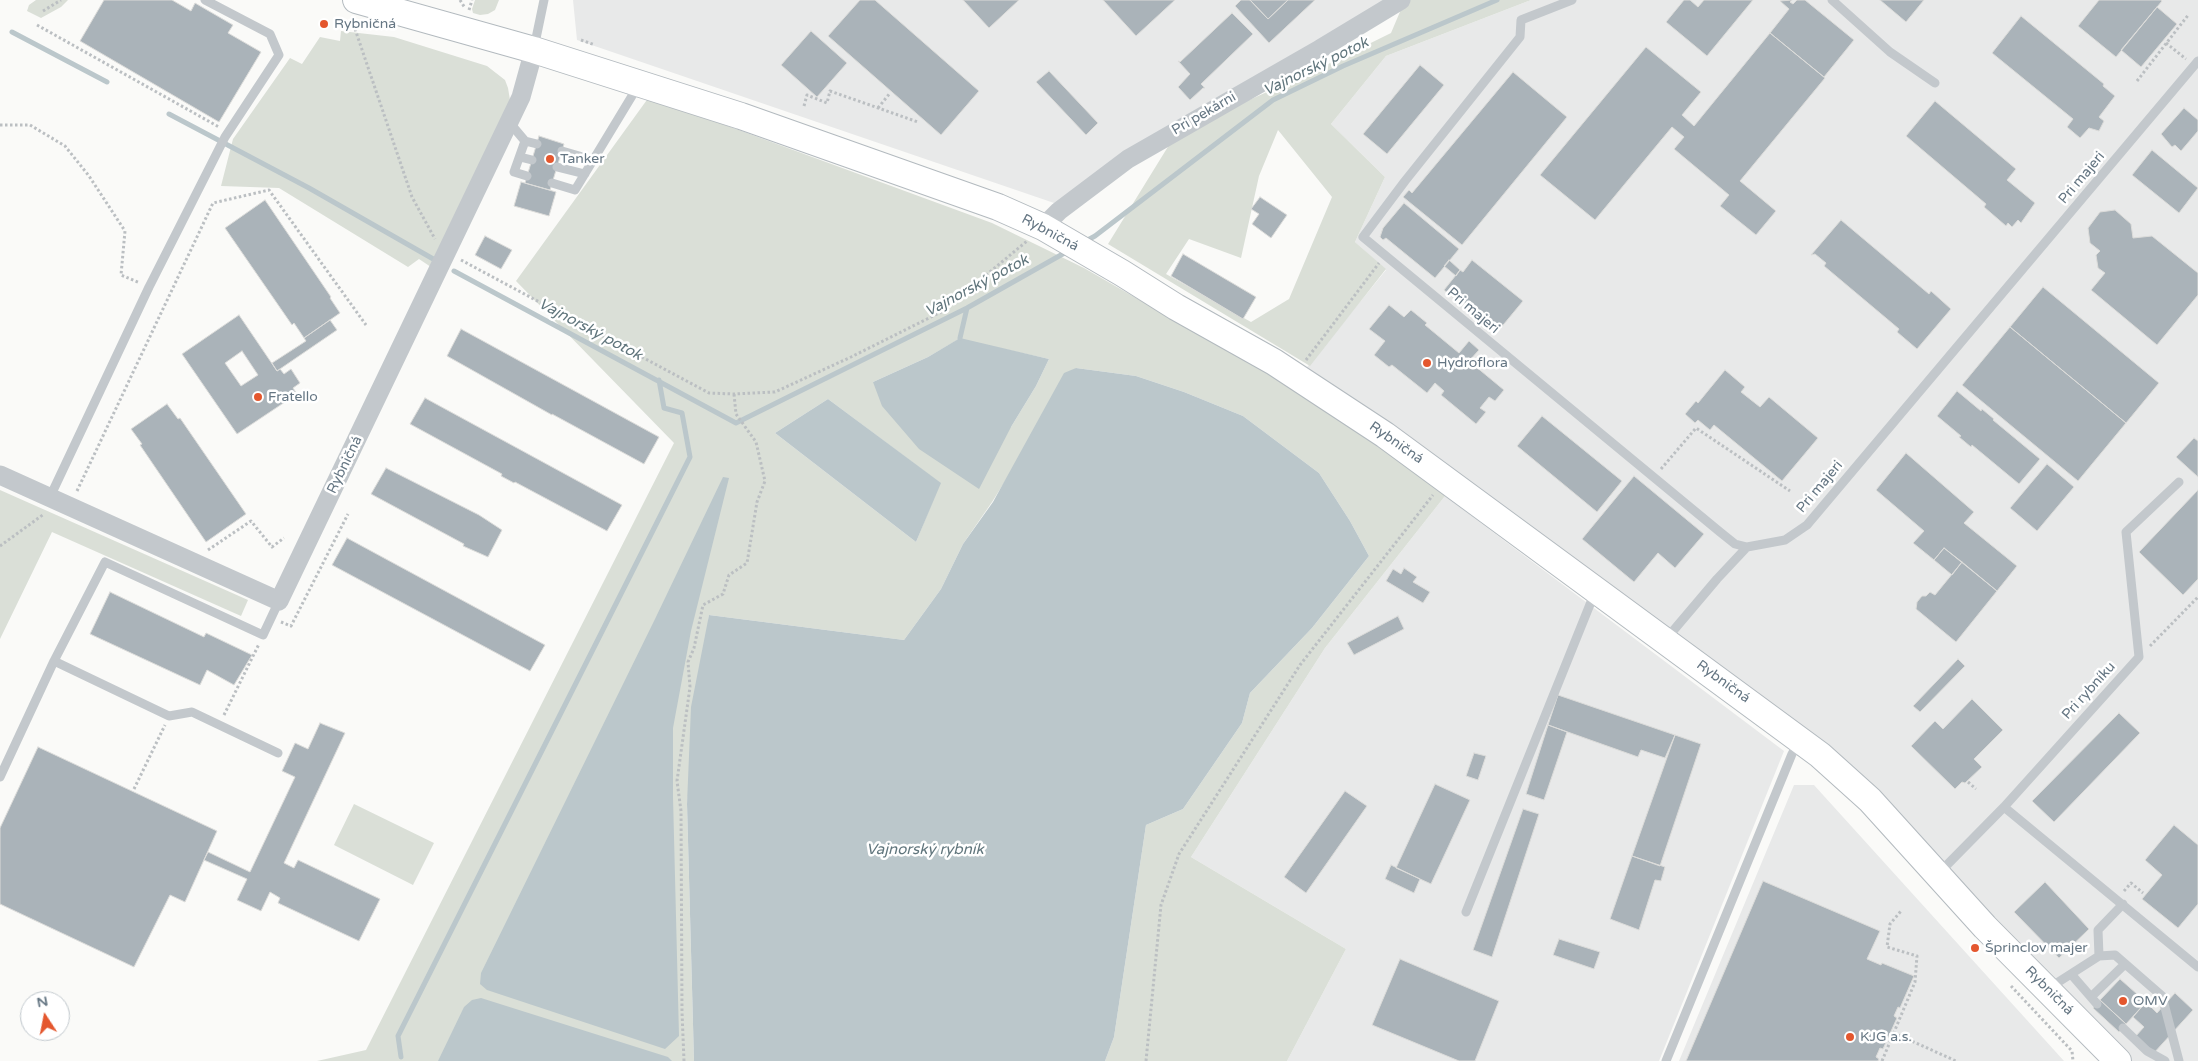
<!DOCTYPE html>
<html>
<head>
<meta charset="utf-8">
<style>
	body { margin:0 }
	#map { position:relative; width:2198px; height:1061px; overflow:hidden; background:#fafaf8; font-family:"Varela Round",sans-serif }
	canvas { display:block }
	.north { position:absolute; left:20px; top:991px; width:50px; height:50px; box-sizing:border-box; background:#fff; border:1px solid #c1c8cd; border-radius:50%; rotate:349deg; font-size:14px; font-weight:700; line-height:20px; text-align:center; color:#657683 }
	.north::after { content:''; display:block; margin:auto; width:18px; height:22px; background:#e4572e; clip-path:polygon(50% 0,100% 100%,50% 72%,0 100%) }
</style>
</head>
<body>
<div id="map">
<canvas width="2198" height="1061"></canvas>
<div class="north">N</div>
</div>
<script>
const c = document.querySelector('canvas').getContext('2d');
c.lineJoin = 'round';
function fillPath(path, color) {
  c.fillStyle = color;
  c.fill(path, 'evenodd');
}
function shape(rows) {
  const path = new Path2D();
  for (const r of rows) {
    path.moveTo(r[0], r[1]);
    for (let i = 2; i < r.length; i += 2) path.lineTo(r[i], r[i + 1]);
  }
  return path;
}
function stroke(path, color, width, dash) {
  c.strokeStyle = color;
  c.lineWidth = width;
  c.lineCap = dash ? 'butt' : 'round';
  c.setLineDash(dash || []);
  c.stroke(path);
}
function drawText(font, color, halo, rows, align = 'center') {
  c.font = font + ' "Varela Round",sans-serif';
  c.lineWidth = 5;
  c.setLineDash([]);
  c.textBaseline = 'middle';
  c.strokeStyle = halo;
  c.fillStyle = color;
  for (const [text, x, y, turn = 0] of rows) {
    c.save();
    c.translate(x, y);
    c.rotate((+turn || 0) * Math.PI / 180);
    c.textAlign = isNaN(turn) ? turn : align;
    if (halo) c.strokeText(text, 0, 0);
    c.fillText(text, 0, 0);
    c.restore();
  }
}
const built = shape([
	[573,0,1391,0,1057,204,577,40],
	[1531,0,2198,0,2198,1061,2118,1061,1893,825,1299,377,1386,270,1355,242,1385,177,1331,124,1386,56],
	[1445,496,1784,751,1659,1061,1287,1061,1346,949,1191,857,1325,648],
	[1794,785,1814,785,2064,1061,1679,1061]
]);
const green = shape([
	[36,0,68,0,61,7,41,18,27,11,29,5],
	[475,0,499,0,495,10,488,14,480,15,473,13,472,9],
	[1410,0,1531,0,1386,56,1331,124,1385,177,1355,242,1386,269,1310,366,1108,244,1169,145,1220,113,1314,71,1391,33,1402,7],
	[1278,130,1332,197,1289,299,1251,322,1166,274,1189,239,1241,258,1259,176],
	[341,31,394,37,487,66,505,80,508,88,510,100,434,269,419,259,408,267,279,188,221,186,233,139,290,58,302,64,320,37,340,41],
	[649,97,992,223,1084,268,1294,389,1421,473,1445,496,1325,648,1191,857,1346,949,1287,1061,1105,1061,1114,1037,1146,825,1183,809,1242,723,1250,693,1312,628,1369,556,1350,521,1319,473,1243,416,1184,392,1136,376,1076,368,992,502,963,544,941,589,904,640,709,615,687,804,694,1061,317,1061,366,1050,674,443,516,281],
	[959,339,1049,359,1036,386,1011,427,873,382,928,357],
	[828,399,940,483,916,542,775,433],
	[0,490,248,600,241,616,52,532,0,639],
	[354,804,434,843,413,885,334,845]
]);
const water = shape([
	[960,338,1049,359,1036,386,1011,427,979,489,919,449,882,406,873,382,928,357],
	[1076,368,1136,376,1184,392,1243,416,1319,473,1350,521,1369,556,1312,628,1250,693,1242,723,1183,809,1146,825,1114,1037,1105,1061,694,1061,687,804,691,707,709,615,904,640,941,589,963,544,993,502,1064,373],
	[828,399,941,483,916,542,775,433],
	[723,477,729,478,691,631,673,728,673,797,679,1036,665,1049,487,990,480,984,481,973,655,619],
	[481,998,668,1057,672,1061,438,1061,464,1007,472,1000]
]);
const stream = shape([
	[12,32,107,82],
	[169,114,309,188,435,260],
	[1084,242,1095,236,1273,100,1343,66,1497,0],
	[454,271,736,423,967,308,1068,251],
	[960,338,967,308],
	[401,1057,398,1036,690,457,682,413,664,408,659,380]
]);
const building = shape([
	[104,0,172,0,191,11,195,3,233,25,228,33,261,52,219,122,80,41,104,0],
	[860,0,875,0,979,91,941,135,828,36,860,0],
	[963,0,1019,0,989,28,963,0],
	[1103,0,1175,0,1136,36,1103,0],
	[1241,0,1250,0,1268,19,1288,0,1315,0,1269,43,1235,6,1241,0],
	[1250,0,1288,0,1268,19,1250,0],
	[1684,0,1690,0,1698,7,1704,0,1753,0,1707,56,1666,22,1684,0],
	[1792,0,1790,2,1793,4,1797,0,1805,0,1854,40,1824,77,1770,33,1789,9,1780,1,1792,0],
	[1880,0,1924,0,1906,22,1880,0],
	[2099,0,2161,0,2162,1,2116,57,2078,26,2099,0],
	[2157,7,2177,24,2141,67,2121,50,2157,7],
	[1232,13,1253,34,1201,84,1205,88,1203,88,1190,100,1178,87,1190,74,1178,61,1180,62,1232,13],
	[2021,16,2104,84,2103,86,2115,96,2099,117,2104,121,2099,131,2089,128,2080,138,2067,127,2073,119,1992,53,2021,16],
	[811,31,847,63,817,97,781,65,811,31],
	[1770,33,1825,78,1740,181,1776,211,1756,235,1720,206,1729,195,1674,149,1684,137,1672,127,1595,220,1540,175,1646,47,1701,92,1682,115,1694,126,1770,33],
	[1420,65,1444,85,1387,154,1363,134,1420,65],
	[1049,71,1098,123,1086,135,1036,82,1049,71],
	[1513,72,1567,117,1462,245,1403,197,1409,190,1412,193,1513,72],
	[1935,101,2016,169,2007,180,2035,203,2021,223,2018,220,2012,227,2008,223,2006,226,1984,207,1986,204,1906,136,1935,101],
	[2184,108,2198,120,2198,131,2181,151,2175,145,2172,147,2161,134,2184,108],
	[539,136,564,144,550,190,525,183,539,136],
	[2152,150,2198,188,2179,213,2132,175,2152,150],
	[521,182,556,192,549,216,514,206,521,182],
	[1260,197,1287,215,1271,238,1252,224,1259,214,1251,209,1260,197],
	[265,200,331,297,330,298,340,313,304,338,294,323,292,325,225,228,265,200],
	[1404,203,1459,249,1435,278,1386,238,1383,240,1380,237,1383,228,1404,203],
	[2115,210,2131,224,2133,238,2152,236,2198,273,2198,295,2157,345,2091,290,2105,273,2098,268,2096,255,2100,251,2090,243,2088,228,2100,212,2115,210],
	[1841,220,1929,294,1931,291,1951,309,1917,349,1897,332,1899,329,1824,266,1826,263,1815,254,1811,255,1841,220],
	[485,236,512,250,501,269,475,255,485,236],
	[1183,254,1256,297,1243,319,1171,276,1183,254],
	[1449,260,1460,270,1456,276,1444,266,1449,260],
	[1472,260,1523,301,1499,330,1461,300,1459,302,1444,290,1460,270,1463,272,1472,260],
	[2043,287,2159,383,2126,423,2010,327,2043,287],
	[1389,305,1404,317,1411,310,1427,323,1425,325,1459,353,1469,341,1479,350,1469,361,1504,390,1495,401,1489,397,1480,408,1486,412,1476,424,1441,395,1444,391,1435,383,1427,393,1392,365,1389,367,1374,355,1385,341,1369,329,1389,305],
	[239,315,277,371,280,369,284,374,291,369,300,383,293,388,297,394,237,434,182,354,239,315],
	[242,351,258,375,241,386,225,363,242,351],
	[330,320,337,330,277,371,272,363,306,341,304,338,330,320],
	[2010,327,2126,423,2078,481,1962,385,2010,327],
	[461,329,659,437,644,464,552,414,552,415,447,356,461,329],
	[1725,370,1745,387,1741,392,1760,407,1769,397,1818,438,1782,481,1714,425,1710,430,1698,420,1695,423,1685,414,1696,401,1698,403,1725,370],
	[1957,391,1981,411,1982,409,1994,419,1993,420,2040,459,2019,484,1972,445,1971,447,1959,437,1961,436,1937,416,1957,391],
	[425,398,622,505,607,531,515,482,514,483,501,476,502,474,410,424,425,398],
	[167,404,178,419,180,418,246,514,206,542,140,445,142,444,131,429,167,404],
	[1542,416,1622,481,1597,512,1517,446,1542,416],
	[2194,438,2198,441,2198,477,2176,457,2194,438],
	[1906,453,1974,512,1964,523,2017,566,1997,591,1944,548,1934,560,1913,543,1924,531,1876,490,1906,453],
	[2047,464,2074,487,2037,531,2010,508,2047,464],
	[386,468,479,515,502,530,488,557,463,546,464,544,371,494,386,468],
	[1634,476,1704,534,1675,568,1658,553,1634,582,1582,539,1634,476],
	[2198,490,2198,579,2183,595,2139,552,2198,490],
	[347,538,545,645,530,671,332,565,347,538],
	[1944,548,1962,562,1952,575,1934,560,1944,548],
	[1962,562,1997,591,1956,642,1916,609,1917,602,1922,596,1926,596,1930,592,1935,595,1962,562],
	[1404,568,1417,577,1413,582,1430,592,1423,603,1386,581,1393,569,1401,574,1404,568],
	[110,592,204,637,206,633,252,655,234,685,207,670,200,685,90,634,110,592],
	[1398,616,1404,629,1354,655,1347,643,1398,616],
	[1958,659,1965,666,1920,712,1913,706,1958,659],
	[1558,695,1675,735,1665,758,1641,750,1638,757,1548,725,1558,695],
	[1972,699,2003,730,1974,759,1982,767,1965,783,1962,782,1955,789,1911,746,1935,721,1943,729,1972,699],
	[2119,713,2140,733,2054,822,2032,801,2119,713],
	[320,723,345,733,284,863,294,868,298,860,380,899,359,941,278,903,280,898,270,892,261,911,237,900,247,879,204,860,208,852,250,872,295,777,282,771,295,743,308,749,320,723],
	[1548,725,1567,732,1544,800,1526,794,1548,725],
	[1675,735,1701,744,1660,866,1632,856,1675,735],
	[38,747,217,831,185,902,170,895,134,967,0,904,0,828,38,747],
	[1474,753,1486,756,1478,780,1466,776,1474,753],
	[1435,784,1470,800,1431,884,1396,868,1435,784],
	[1345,791,1367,806,1306,893,1284,877,1345,791],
	[1523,809,1539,814,1492,957,1473,950,1523,809],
	[2174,825,2198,845,2198,904,2178,928,2142,899,2162,875,2145,860,2174,825],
	[1632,856,1665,867,1661,881,1655,880,1639,930,1610,919,1632,856],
	[1391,865,1420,879,1414,893,1385,879,1391,865],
	[1763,881,1880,931,1867,959,1881,965,1882,963,1914,976,1900,1008,1898,1007,1894,1016,1897,1018,1883,1049,1880,1048,1876,1057,1879,1059,1878,1061,1686,1061,1763,881],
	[2045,882,2089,929,2059,958,2014,912,2045,882],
	[1559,939,1600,952,1594,969,1553,955,1559,939],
	[1400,959,1499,1001,1475,1061,1459,1061,1372,1025,1400,959],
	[2120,979,2146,1002,2126,1024,2100,1000,2120,979],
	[2175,993,2193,1010,2153,1054,2135,1037,2144,1027,2133,1017,2146,1002,2157,1013,2175,993],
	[2100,1000,2126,1024,2119,1032,2093,1008,2100,1000]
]);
const path = shape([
	[460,0,465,8],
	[469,10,472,0],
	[43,11,61,0],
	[37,25,219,127],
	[355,29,412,197,435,239],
	[581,40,595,45],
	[2166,43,2186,59],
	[2137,81,2189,14],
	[804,106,807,95,827,103,830,91,918,122],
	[878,108,890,93],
	[0,125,30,125,65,146,89,176,125,231,121,275,140,283],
	[461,260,709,393,734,394,775,392,851,357,943,311,1027,241],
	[1306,360,1379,263],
	[1661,469,1696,428,1790,491],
	[77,491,213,203,269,190,366,325],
	[0,546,44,514],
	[208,550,251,521,272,547,284,538],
	[281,622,291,626,348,514],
	[2150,646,2198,597],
	[224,715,259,644],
	[1968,782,1976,789],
	[134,789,165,725],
	[2124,891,2131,883,2143,893],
	[2011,986,2072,1051,2073,1061],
	[1894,1033,1956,1061],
	[684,1061,682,1012,681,811,677,781,690,687,688,662,694,648,703,605,723,594,729,575,747,563,757,502,765,481,756,442,736,414,734,394],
	[1146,1061,1161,905,1179,854,1300,665,1433,495],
	[1882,1061,1915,982,1917,956,1887,947,1890,924,1901,911]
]);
const lane = shape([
	[1572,0,1521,20,1520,37,1405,181,1363,237,1720,532,1735,544,1747,547,1785,540,1807,525,2198,61],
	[1832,0,1890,52,1935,83],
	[534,48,544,0],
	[509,122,525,141,537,144],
	[525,141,514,172,527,176],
	[562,151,593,160],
	[520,157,532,160],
	[557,167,585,174],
	[552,183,575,190,638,86],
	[50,497,149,287,225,137,279,55,270,34,205,0],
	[1667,638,1717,579,1747,547],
	[278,753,192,712,169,716,54,661,105,562,263,635,279,601],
	[0,777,54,661],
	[2004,807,2198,967],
	[1938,874,2004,807,2139,657,2126,532,2179,482],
	[1466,912,1595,592],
	[2099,956,2098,930,2123,904],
	[2071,974,2097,1004],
	[2049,988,2099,956,2115,955,2162,996,2179,1061],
	[2091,997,2125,964],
	[2123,1028,2147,1051,2165,1061],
	[1666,1061,1792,754,1799,742]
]);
const street = shape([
	[1043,227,1059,211,1128,159,1320,49,1401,0],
	[0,475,279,601,521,97,534,50]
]);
const secondary = shape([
	[356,0,534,50,741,116,998,207,1043,227,1122,273,1176,307,1274,362,1385,435,1820,755,1870,800,1985,927,2118,1061]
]);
const markers = [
	[324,24,5,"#e4572e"],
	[550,159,5,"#e4572e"],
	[1427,363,5,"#e4572e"],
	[258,397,5,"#e4572e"],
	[1975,948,5,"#e4572e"],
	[2123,1001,5,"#e4572e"],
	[1850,1037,5,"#e4572e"]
];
const poiNames = [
	["Rybničná",334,24],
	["Tanker",560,159],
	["Hydroflora",1437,363],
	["Fratello",268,397],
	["Šprinclov majer",1985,948],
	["OMV",2133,1001],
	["KJG a.s.",1860,1037]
];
const streetNames = [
	["Pri pekárni",1204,114,-30],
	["Pri majeri",2082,178,-50],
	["Rybničná",1050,233,28],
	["Pri majeri",1473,311,40],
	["Rybničná",1396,443,35],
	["Rybničná",345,465,-64],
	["Pri majeri",1820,487,-50],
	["Rybničná",1723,682,36],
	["Pri rybníku",2089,691,-48],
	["Rybničná",2049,991,45]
];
const waterNames = [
	["Vajnorský potok",1316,67,-26],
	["Vajnorský potok",977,286,-28],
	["Vajnorský potok",590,330,28],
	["Vajnorský rybník",925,850]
];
fillPath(built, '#e8e9e9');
fillPath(green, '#dadfd7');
fillPath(water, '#bbc7cb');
stroke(stream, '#bbc7cb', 5);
fillPath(building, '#aab3b9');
stroke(building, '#dcdcda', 1);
stroke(secondary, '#b3babf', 28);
stroke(path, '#bbbfc2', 3, [2.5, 2.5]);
stroke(lane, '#c3c8cc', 9);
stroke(street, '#c3c8cc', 19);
stroke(secondary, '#fff', 26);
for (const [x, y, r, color] of markers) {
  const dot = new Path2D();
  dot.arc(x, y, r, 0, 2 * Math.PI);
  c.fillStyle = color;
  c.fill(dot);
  stroke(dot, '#fff', 2);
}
drawText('14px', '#657683', '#fff', poiNames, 'left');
drawText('14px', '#657683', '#fff', streetNames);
drawText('italic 15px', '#60757c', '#fff', waterNames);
</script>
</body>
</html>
